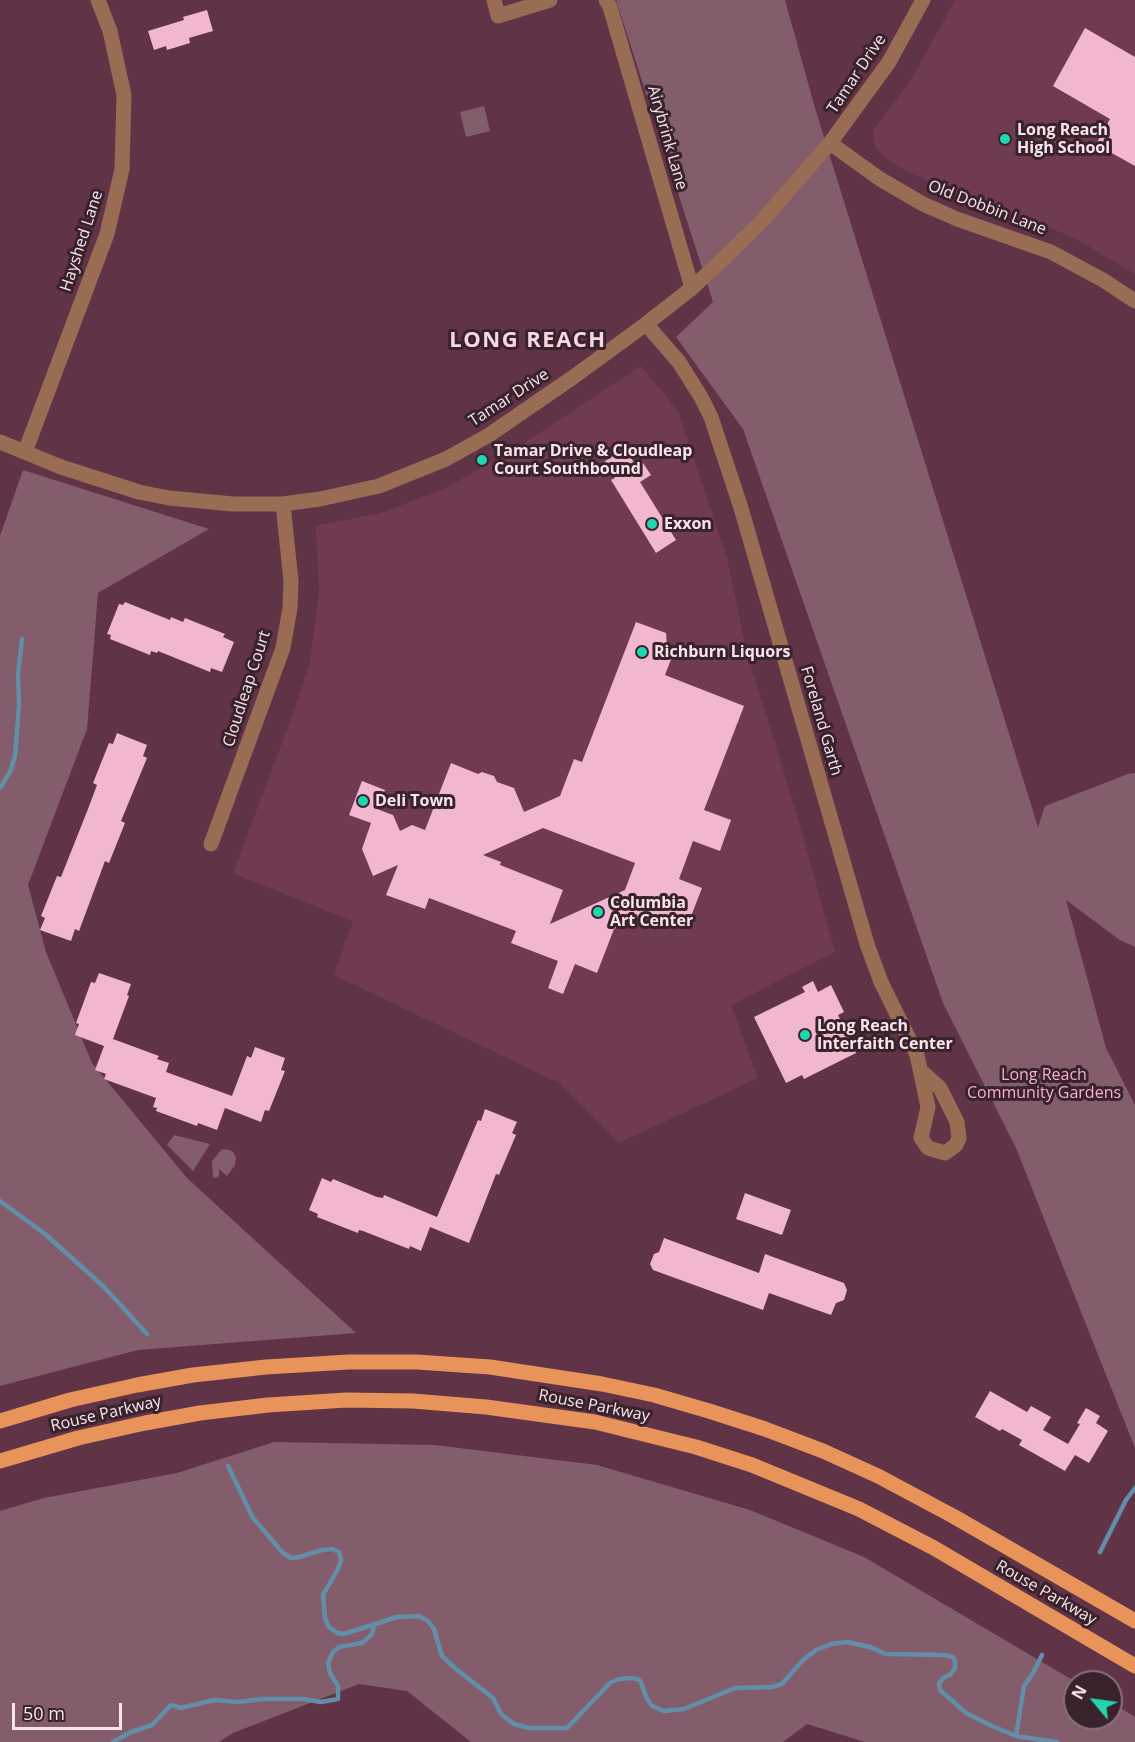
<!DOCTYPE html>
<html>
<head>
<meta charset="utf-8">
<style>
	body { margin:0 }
	#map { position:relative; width:1135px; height:1742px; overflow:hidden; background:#613347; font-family:"Open Sans",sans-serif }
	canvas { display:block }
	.north { position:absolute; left:1063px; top:1670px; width:60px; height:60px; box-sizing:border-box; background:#38232c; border:2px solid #867079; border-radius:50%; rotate:299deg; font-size:16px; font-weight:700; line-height:24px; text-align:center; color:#fce4ed }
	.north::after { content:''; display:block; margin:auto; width:21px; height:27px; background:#23d5af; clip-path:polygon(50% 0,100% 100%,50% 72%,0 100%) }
	.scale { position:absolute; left:12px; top:1703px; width:110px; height:27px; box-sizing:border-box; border:3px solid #fce4ed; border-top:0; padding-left:8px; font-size:18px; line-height:21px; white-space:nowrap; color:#fce4ed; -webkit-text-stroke:4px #38232c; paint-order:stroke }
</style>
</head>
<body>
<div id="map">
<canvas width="1135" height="1742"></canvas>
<div class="north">N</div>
<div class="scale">50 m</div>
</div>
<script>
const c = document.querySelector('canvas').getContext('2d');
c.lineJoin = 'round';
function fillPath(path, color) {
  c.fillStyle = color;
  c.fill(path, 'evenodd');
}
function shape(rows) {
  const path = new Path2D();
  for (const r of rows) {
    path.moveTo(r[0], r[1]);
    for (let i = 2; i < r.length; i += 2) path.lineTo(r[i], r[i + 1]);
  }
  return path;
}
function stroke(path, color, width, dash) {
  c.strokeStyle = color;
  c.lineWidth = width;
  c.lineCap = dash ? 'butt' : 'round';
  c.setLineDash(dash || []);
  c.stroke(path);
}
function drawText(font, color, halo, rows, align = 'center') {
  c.font = font + ' "Open Sans",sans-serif';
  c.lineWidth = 6;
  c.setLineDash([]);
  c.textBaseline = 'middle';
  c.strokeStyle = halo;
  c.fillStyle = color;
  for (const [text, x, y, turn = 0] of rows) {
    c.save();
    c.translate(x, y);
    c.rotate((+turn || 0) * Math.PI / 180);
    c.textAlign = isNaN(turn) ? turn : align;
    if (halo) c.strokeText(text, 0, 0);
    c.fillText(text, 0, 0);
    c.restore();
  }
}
const built = shape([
	[955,0,1135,0,1135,274,1085,244,1060,232,994,207,967,199,914,175,888,160,875,147,873,130,912,78],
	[641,366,677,409,727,558,746,649,797,815,835,952,731,1005,758,1078,619,1143,559,1083,334,975,353,921,233,873,295,708,310,662,319,591,316,526,381,513,448,487,521,445]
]);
const green = shape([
	[616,0,785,0,815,108,1038,827,1045,806,1128,774,1135,773,1135,947,1120,940,1066,900,1106,1048,1135,1105,1135,1448,1016,1148,943,1003,743,429,676,337,713,302],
	[484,106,490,131,466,137,460,112],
	[23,470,209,529,98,593,87,729,28,885,46,952,92,1063,187,1178,356,1333,138,1350,0,1386,0,536],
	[174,1135,210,1144,193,1171,167,1145],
	[222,1149,230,1150,234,1153,236,1158,235,1165,227,1176,219,1169,219,1176,216,1178,213,1177,212,1161],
	[274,1442,435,1445,597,1465,750,1510,864,1557,1076,1682,1075,1718,1111,1718,1111,1702,1135,1717,1135,1742,865,1742,807,1724,783,1742,471,1742,407,1691,359,1684,233,1733,219,1742,0,1742,0,1511,44,1498,177,1473]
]);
const stream = shape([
	[0,788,10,772,15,756,19,705,18,674,22,639],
	[0,1201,45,1234,103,1286,147,1334],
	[228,1466,253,1518,283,1553,291,1558,299,1557,322,1550,332,1549,339,1552,341,1560,338,1569,323,1595,325,1618,329,1627,337,1633,344,1634,397,1617,419,1616,428,1621,434,1629,442,1656,456,1669,493,1698,501,1714,514,1724,529,1728,567,1728,610,1683,619,1679,632,1678,640,1680,647,1699,652,1706,664,1711,684,1709,735,1688,772,1687,782,1684,803,1660,816,1650,831,1644,847,1642,870,1647,886,1654,944,1655,953,1657,955,1661,955,1668,951,1674,943,1678,939,1684,940,1690,966,1713,992,1726,1016,1736,1057,1742],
	[1100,1552,1126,1500,1135,1488],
	[1016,1736,1024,1686,1033,1673,1042,1655],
	[113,1742,131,1732,152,1725,171,1705,181,1708,214,1700,238,1702,262,1699,304,1699,321,1702,338,1699,338,1686,330,1673,328,1663,333,1652,339,1647,362,1643,372,1634,374,1625]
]);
const building = shape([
	[207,10,213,31,189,38,190,43,167,50,166,46,154,50,148,31,184,20,183,17],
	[1085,28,1135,57,1135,166,1108,151,1106,154,1094,148,1110,119,1053,86],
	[624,448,635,464,641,460,651,475,640,482,676,540,656,553,611,480,615,478,604,462],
	[125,602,170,620,171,617,183,622,185,618,225,634,223,637,234,642,222,672,211,668,210,672,158,651,157,653,151,651,150,655,110,639,111,635,107,634,119,604,123,605],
	[636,622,666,633,667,646,675,649,665,675,744,706,704,810,731,820,720,851,693,841,679,879,702,888,688,924,675,919,662,925,640,917,614,929,597,973,575,964,563,994,548,988,558,961,511,943,516,931,429,898,425,909,386,895,398,865,373,876,362,849,371,823,349,815,362,781,385,790,377,809,393,815,400,831,412,825,425,830,451,763,478,774,482,772,494,776,497,782,514,788,524,812,560,796,574,759,582,762],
	[543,828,635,863,625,890,550,924,563,890,500,865,501,862,483,855],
	[117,733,147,745,143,756,147,758,121,821,125,823,109,863,105,861,79,931,75,929,71,941,40,930,45,918,41,916,57,876,61,877,88,809,97,785,93,783,109,743,113,744],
	[99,973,131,984,127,995,129,996,113,1039,159,1056,157,1059,169,1063,166,1072,232,1096,247,1056,251,1058,255,1047,285,1058,281,1070,285,1071,269,1111,265,1110,261,1122,225,1108,217,1130,198,1123,197,1126,156,1111,157,1108,153,1107,156,1098,104,1079,106,1074,95,1070,104,1046,75,1035,79,1024,76,1023,91,982,95,983],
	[813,981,818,992,831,985,844,1012,838,1015,856,1053,804,1079,802,1075,786,1083,754,1017,805,992,802,987],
	[485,1109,517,1122,512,1133,516,1135,499,1175,496,1174,469,1243,430,1227,421,1251,410,1246,409,1249,363,1231,359,1230,358,1233,317,1217,318,1214,309,1210,322,1178,331,1182,333,1179,377,1197,383,1198,384,1195,437,1217,478,1120,481,1121],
	[745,1193,791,1210,782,1235,736,1219],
	[664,1238,759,1273,765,1254,844,1283,847,1290,844,1300,836,1303,831,1315,769,1293,763,1310,653,1270,650,1264,654,1254,659,1252],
	[990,1391,1027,1412,1031,1406,1051,1417,1043,1430,1068,1444,1080,1424,1077,1423,1086,1408,1100,1416,1096,1423,1108,1431,1089,1463,1075,1455,1065,1471,1019,1445,1022,1440,1002,1429,1000,1431,975,1417]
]);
const minor = shape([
	[494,0,498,16,550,0],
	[606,0,610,7,692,288],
	[830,143,880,179,923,204,957,219,1051,252,1103,280,1135,301],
	[646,324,679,362,701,397,711,417,741,508,867,944,881,982,917,1055,928,1107,921,1138,928,1148,945,1153,956,1145,959,1138,957,1122,940,1088,920,1070],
	[0,442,61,467,139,492,169,498,233,504,283,504,320,499,379,486,446,459,489,435,572,378,646,324,692,288,722,260,760,223,830,143,889,62,923,0],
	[25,452,107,234,122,169,124,95,110,31,98,0],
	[211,844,283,648,290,608,291,581,283,504]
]);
const major = shape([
	[0,1421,70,1400,137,1385,193,1375,266,1367,349,1362,417,1362,490,1367,602,1384,654,1395,709,1411,765,1429,823,1451,878,1476,953,1516,1135,1621],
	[0,1461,78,1438,145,1423,200,1413,268,1405,346,1400,413,1401,486,1407,595,1422,696,1447,752,1465,859,1509,934,1548,1135,1666]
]);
const markers = [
	[1005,139,6,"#23d5af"],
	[482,460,6,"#23d5af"],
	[652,524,6,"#23d5af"],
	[642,652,6,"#23d5af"],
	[363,801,6,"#23d5af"],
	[598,912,6,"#23d5af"],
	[805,1035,6,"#23d5af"]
];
const streetNames = [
	["Tamar Drive",857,74,-56],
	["Airybrink Lane",667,138,74],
	["Old Dobbin Lane",987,208,21],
	["Hayshed Lane",82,241,-72],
	["Tamar Drive",509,398,-33],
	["Cloudleap Court",247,689,-72],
	["Foreland Garth",821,721,74],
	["Rouse Parkway",594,1406,11],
	["Rouse Parkway",106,1414,-13],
	["Rouse Parkway",1046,1593,30]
];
const poiNames = [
	["Long Reach",1017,130],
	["High School",1017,148],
	["Tamar Drive & Cloudleap",494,451],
	["Court Southbound",494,469],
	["Exxon",664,524],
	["Richburn Liquors",654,652],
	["Deli Town",375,801],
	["Columbia",610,903],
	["Art Center",610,921],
	["Long Reach",817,1026],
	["Interfaith Center",817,1044]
];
const parkNames = [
	["Long Reach",1044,1075],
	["Community Gardens",1044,1093]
];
const districtNames = [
	["LONG REACH",528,341]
];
fillPath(built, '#703a52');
fillPath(green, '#835d6c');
stroke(stream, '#638ea8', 4.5);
fillPath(building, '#f0b7ce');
stroke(minor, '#986d53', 15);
stroke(major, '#e8935a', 15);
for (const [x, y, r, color] of markers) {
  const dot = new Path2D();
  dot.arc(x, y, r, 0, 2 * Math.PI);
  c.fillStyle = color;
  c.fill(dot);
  stroke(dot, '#38232c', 2);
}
drawText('16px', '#fce4ed', '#38232c', streetNames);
drawText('bold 16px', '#fce4ed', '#38232c', poiNames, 'left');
drawText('16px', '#f8aecc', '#38232c', parkNames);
c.letterSpacing = '1.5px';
drawText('bold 22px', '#f9d6e3', '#38232c', districtNames);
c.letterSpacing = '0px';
</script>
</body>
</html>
